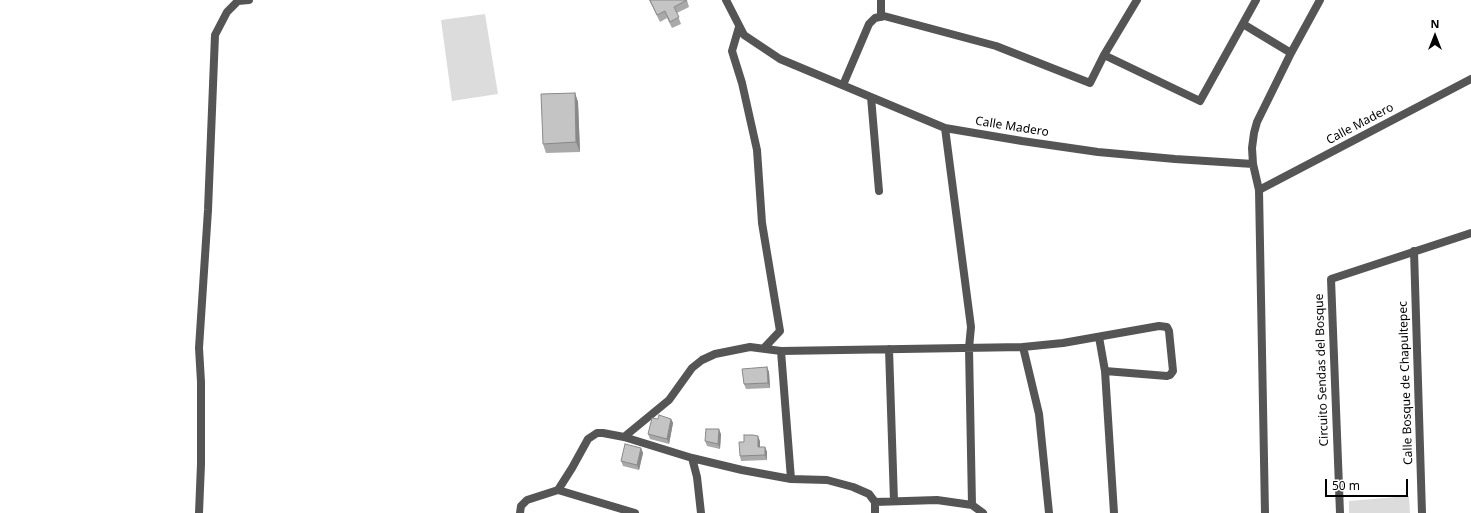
<!DOCTYPE html>
<html>
<head>
<meta charset="utf-8">
<style>
	body { margin:0 }
	#map { position:relative; width:1471px; height:513px; overflow:hidden; background:#fff; font-family:"Noto Sans",sans-serif }
	canvas { display:block }
	.north { position:absolute; left:1415px; top:16px; width:40px; height:40px; -webkit-text-stroke:3px #fff; paint-order:stroke; rotate:0deg; font-size:11px; font-weight:700; line-height:16px; text-align:center; color:#000 }
	.north::after { content:''; display:block; margin:auto; width:14px; height:18px; background:#000; clip-path:polygon(50% 0,100% 100%,50% 72%,0 100%) }
	.scale { position:absolute; left:1325px; top:479px; width:83px; height:18px; box-sizing:border-box; border:2px solid #000; border-top:0; padding-left:5px; font-size:12px; line-height:14px; white-space:nowrap; color:#000; -webkit-text-stroke:3px #fff; paint-order:stroke }
</style>
</head>
<body>
<div id="map">
<canvas width="1471" height="513"></canvas>
<div class="north">N</div>
<div class="scale">50 m</div>
</div>
<script>
const c = document.querySelector('canvas').getContext('2d');
c.lineJoin = 'round';
function fillPath(path, color) {
  c.fillStyle = color;
  c.fill(path, 'evenodd');
}
function shape(rows) {
  const path = new Path2D();
  for (const r of rows) {
    path.moveTo(r[0], r[1]);
    for (let i = 2; i < r.length; i += 2) path.lineTo(r[i], r[i + 1]);
  }
  return path;
}
function stroke(path, color, width, dash) {
  c.strokeStyle = color;
  c.lineWidth = width;
  c.lineCap = dash ? 'butt' : 'round';
  c.setLineDash(dash || []);
  c.stroke(path);
}
function drawText(font, color, halo, rows, align = 'center') {
  c.font = font + ' "Noto Sans",sans-serif';
  c.lineWidth = 3;
  c.setLineDash([]);
  c.textBaseline = 'middle';
  c.strokeStyle = halo;
  c.fillStyle = color;
  for (const [text, x, y, turn = 0] of rows) {
    c.save();
    c.translate(x, y);
    c.rotate((+turn || 0) * Math.PI / 180);
    c.textAlign = isNaN(turn) ? turn : align;
    if (halo) c.strokeText(text, 0, 0);
    c.fillText(text, 0, 0);
    c.restore();
  }
}
const green = shape([
	[485,14,498,94,452,101,441,20],
	[1409,496,1410,513,1349,513,1349,501]
]);
const street = shape([
	[726,0,744,35,780,59,945,128,1022,141,1098,152,1175,159,1253,164],
	[881,0,881,17],
	[1243,24,1291,53],
	[739,27,732,51,742,83,757,150,762,223,780,331,764,348],
	[1104,55,1200,101,1256,0],
	[843,85,869,24,875,18,884,16,996,46,1090,83,1104,55,1137,0],
	[871,97,879,191],
	[945,128,971,327,969,348,972,505],
	[1259,190,1471,79],
	[1414,251,1422,513],
	[1099,337,1105,371,1114,513],
	[1023,347,1039,414,1049,513],
	[889,349,894,501],
	[781,351,791,479],
	[624,437,669,400,692,368,702,360,715,354,750,347,781,351,1023,347,1063,343,1159,326,1167,327,1169,331,1173,371,1170,375,1167,376,1105,371],
	[692,458,697,477,701,513],
	[558,490,635,513],
	[199,513,201,464,201,382,199,348,208,210,215,35,227,12,238,1,249,0],
	[520,513,521,506,527,500,558,490,572,468,588,439,597,433,603,433,624,437,692,458,742,470,791,479,827,480,853,487,869,494,875,502,937,500,972,505,983,513],
	[875,513,875,502],
	[1265,513,1259,190,1253,164,1252,148,1254,133,1257,122,1291,53,1320,0],
	[1340,513,1331,279,1471,233]
]);
const wall = shape([
	[649,0,687,0,689,7,677,13,681,24,672,28,667,18,660,22],
	[575,93,578,102,580,152,546,153,543,144],
	[767,367,769,372,770,388,746,389,744,384],
	[658,419,671,419,673,423,669,444,650,439,648,434],
	[721,434,720,449,707,446,705,441],
	[760,441,760,447,765,447,767,452,767,460,741,461,740,456,744,442],
	[641,448,643,453,639,470,623,466,621,461]
]);
const shadedWall = shape([
	[575,93,578,102,580,152,576,142],
	[767,367,769,372,770,388,768,383],
	[671,419,673,423,669,444,667,439],
	[719,429,721,434,720,449,718,444],
	[758,436,760,441,760,452,758,447],
	[765,447,767,452,767,460,765,455],
	[641,448,643,453,639,470,637,465]
]);
const building = shape([
	[650,0,687,0,674,7,679,17,670,22,665,11,657,15,650,0],
	[575,93,576,142,543,144,541,94,575,93],
	[767,367,768,383,744,384,742,369,767,367],
	[659,415,671,419,667,439,648,434,652,418,658,419,659,415],
	[706,429,719,429,718,444,705,441,706,429],
	[744,435,753,435,758,436,758,447,765,447,765,455,740,456,739,442,744,442,744,435],
	[625,444,641,448,637,465,621,461,625,444]
]);
const streetNames = [
	["Calle Madero",1360,124,-28],
	["Calle Madero",1012,127,9],
	["Circuito Sendas del Bosque",1322,370,-92],
	["Calle Bosque de Chapultepec",1406,383,-92]
];
fillPath(green, '#dcdcdc');
stroke(street, '#555', 8);
fillPath(wall, '#a9a9a9');
fillPath(shadedWall, '#898989');
fillPath(building, '#c4c4c4');
stroke(building, '#898989', 1);
drawText('12px', '#000', '#fff', streetNames);
</script>
</body>
</html>
